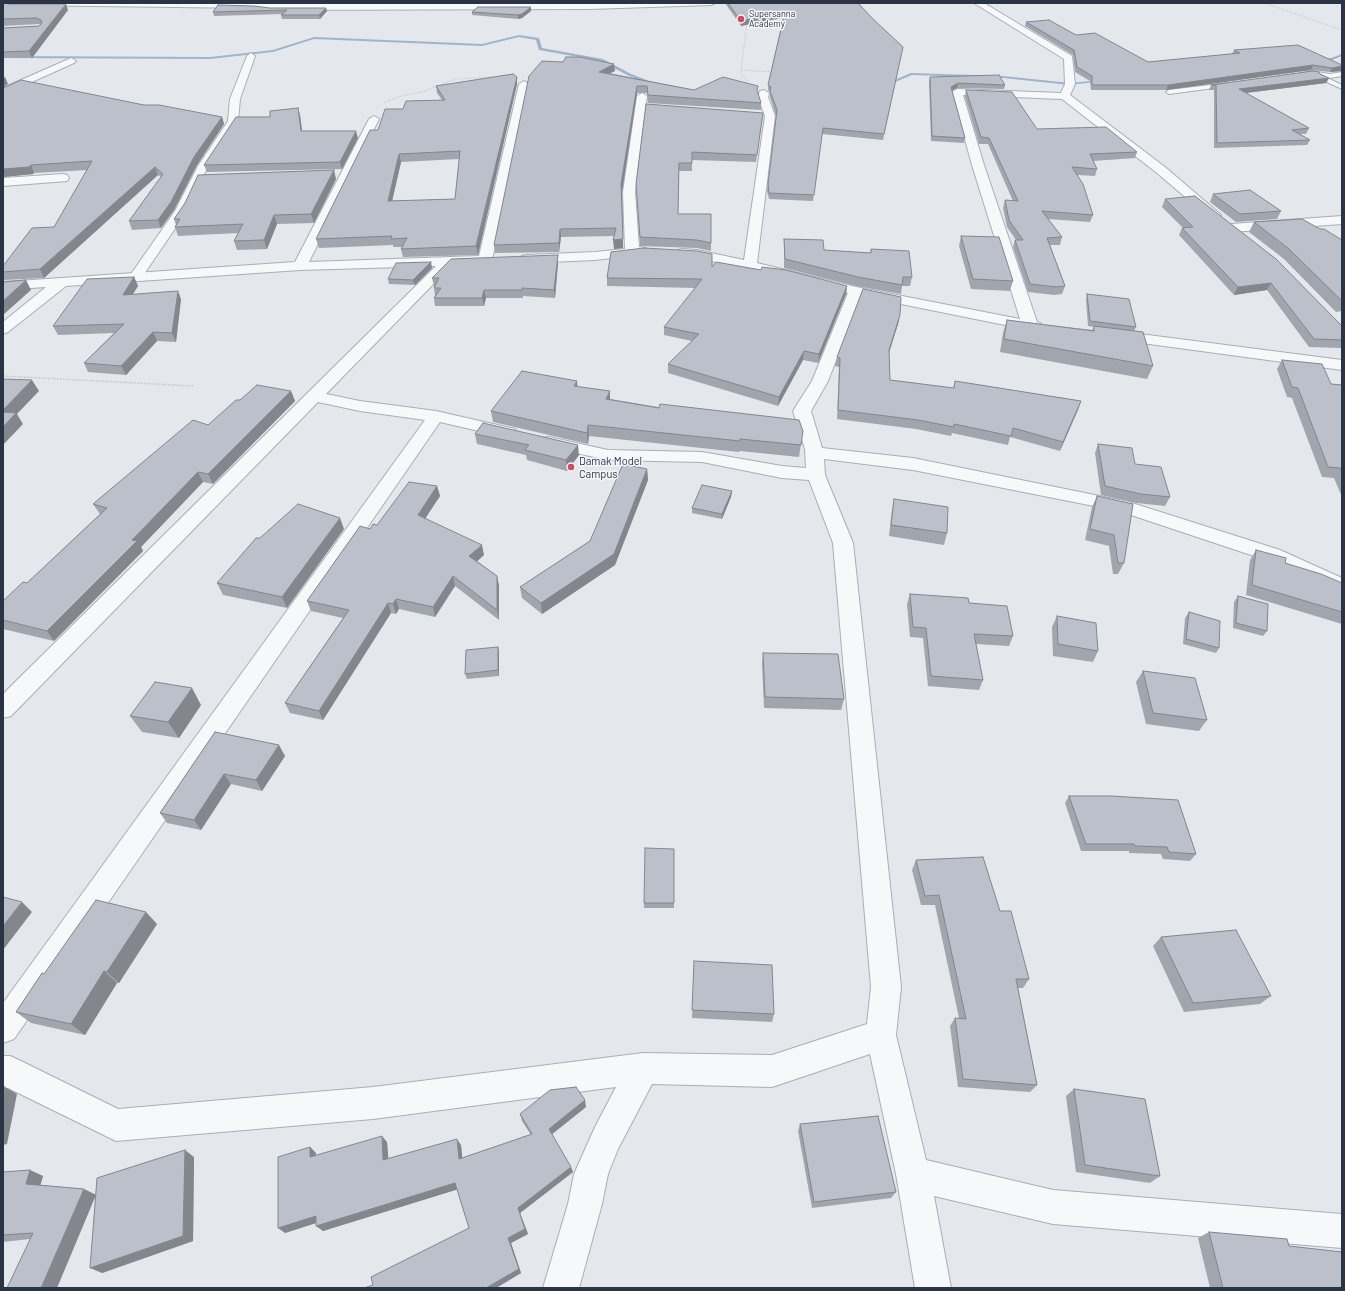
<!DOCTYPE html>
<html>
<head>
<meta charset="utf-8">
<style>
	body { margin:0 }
	#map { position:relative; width:1345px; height:1291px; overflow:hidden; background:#e4e7ec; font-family:Barlow,sans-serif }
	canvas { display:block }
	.frame { position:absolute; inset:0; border:4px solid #2b3445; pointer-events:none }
</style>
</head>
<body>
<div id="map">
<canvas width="1345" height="1291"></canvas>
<div class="frame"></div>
</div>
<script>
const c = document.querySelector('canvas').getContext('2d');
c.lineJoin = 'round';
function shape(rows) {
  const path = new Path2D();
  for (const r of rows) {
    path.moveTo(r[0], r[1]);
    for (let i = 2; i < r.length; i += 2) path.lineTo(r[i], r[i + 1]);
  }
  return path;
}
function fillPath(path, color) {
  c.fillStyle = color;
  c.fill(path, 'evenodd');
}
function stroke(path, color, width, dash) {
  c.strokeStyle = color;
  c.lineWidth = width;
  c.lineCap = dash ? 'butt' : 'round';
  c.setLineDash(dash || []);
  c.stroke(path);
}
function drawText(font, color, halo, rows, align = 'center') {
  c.font = font + ' Barlow,sans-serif';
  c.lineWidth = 3;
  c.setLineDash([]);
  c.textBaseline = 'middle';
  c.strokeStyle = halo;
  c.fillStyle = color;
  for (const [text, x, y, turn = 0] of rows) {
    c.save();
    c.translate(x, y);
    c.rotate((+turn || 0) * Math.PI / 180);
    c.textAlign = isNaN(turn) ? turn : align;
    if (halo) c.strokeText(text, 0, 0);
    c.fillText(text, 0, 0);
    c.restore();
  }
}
const stream = shape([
	[519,35,539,38,542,48,603,59,631,74,657,84,654,85,629,76,601,61,539,50,536,40,519,37,482,46,314,39,273,52,210,59,3,58,3,56,210,57,273,50,314,37,482,44,519,35],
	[1342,54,1342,56,1332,60,1316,59,1331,58,1342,54],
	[911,73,1003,76,1070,83,1101,80,1103,81,1070,85,1003,78,912,75,888,85,885,84,911,73]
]);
const pathFar1 = shape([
	[1264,3,1342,30],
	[747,23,741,70,742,76,749,82],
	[741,70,773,72],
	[384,103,401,96,422,92,456,79,493,77]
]);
const path = shape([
	[3,376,193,386]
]);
const service = shape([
	[1311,71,1330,74,1342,72,1342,76,1330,78,1325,77,1342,85,1342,89,1318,78,1318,76,1302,76,1299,74,1311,71],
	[1227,83,1230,85,1229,86,1169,94,1166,92,1169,90,1227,83]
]);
const pedestrian = shape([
	[251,53,255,56,240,99,238,121,208,166,187,211,140,280,130,280,129,277,175,211,198,166,228,121,230,99,247,56,251,53]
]);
const minor = shape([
	[10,3,259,3,271,4,715,3,711,5,590,9,271,10,255,8,14,5,10,3],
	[974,3,984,3,1072,56,1075,84,1070,95,1165,167,1221,215,1220,218,1215,219,1210,218,1157,173,1062,99,963,95,984,165,1037,322,1040,323,1043,326,1040,329,1035,331,861,296,828,381,811,411,822,448,913,458,1129,502,1280,550,1342,578,1342,594,1266,560,1119,511,913,470,824,459,825,475,853,543,901,987,896,1035,926,1160,1053,1190,1342,1214,1342,1248,1053,1224,934,1196,951,1288,915,1288,896,1174,870,1054,772,1087,652,1084,618,1149,608,1174,602,1204,579,1288,543,1288,568,1204,574,1174,595,1127,616,1087,373,1119,116,1141,8,1088,3,1088,3,1056,10,1056,21,1061,118,1109,373,1087,643,1053,772,1055,867,1024,871,987,833,543,809,480,782,478,702,462,608,460,543,446,540,442,543,438,549,437,608,450,702,452,782,466,806,468,805,449,793,411,812,381,848,293,776,275,697,258,683,257,678,256,676,253,678,250,683,249,697,250,744,260,765,116,758,97,760,91,764,90,769,93,768,97,775,116,757,263,856,287,1020,319,972,165,952,92,957,89,1061,93,1065,84,1064,59,974,3],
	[71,58,76,61,74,63,3,95,3,88,71,58],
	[524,81,529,84,492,260,490,263,485,264,452,265,326,394,360,401,436,411,515,429,518,433,515,437,509,438,440,422,14,1039,3,1043,3,1003,425,420,360,411,318,402,11,716,3,718,3,694,436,266,300,270,66,286,8,332,3,334,3,322,46,287,3,290,3,282,295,262,369,119,374,116,379,119,309,262,479,256,519,84,524,81],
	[642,93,647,96,635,192,639,247,646,248,648,251,646,254,595,260,527,263,522,262,520,259,522,256,527,255,595,252,625,249,623,192,637,96,642,93],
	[63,174,67,175,69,178,67,181,3,186,3,178,63,174],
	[1342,216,1342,224,1232,232,1227,231,1225,228,1227,225,1232,224,1342,216],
	[1117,331,1342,360,1342,370,1112,339,1109,336,1112,333,1117,331]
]);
const wall = shape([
	[3,3,16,3,16,4,68,10,32,58,3,58,3,28,39,26,40,25,39,24,3,26],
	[725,3,858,3,902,52,883,140,822,134,813,201,769,199,767,191,776,116,770,97,770,92,768,90,768,85,783,18,741,26],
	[531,7,531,11,522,18,518,19,472,15,472,12],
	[270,8,326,8,327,11,320,19,282,19,281,15,283,14,214,16,213,12],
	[1026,22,1076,35,1148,62,1232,54,1234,50,1342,66,1342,71,1330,72,1311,70,1166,90,1091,90,1090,81,1075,72,1073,55,1025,26],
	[542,61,615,71,609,73,694,90,758,93,761,103,761,110,648,103,647,93,637,93,622,192,623,248,614,249,614,236,561,237,559,252,495,253,494,245],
	[1320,74,1329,78,1326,83,1246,93,1309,128,1306,134,1300,134,1310,140,1307,145,1214,148,1214,90,1209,90,1211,85],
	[517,77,517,84,478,255,403,257,401,249,402,247,393,247,393,245,319,248,316,239,378,130,403,109,442,100,437,93,436,86],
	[459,159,455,199,392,201,401,162],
	[930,77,1005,85,1004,89,957,88,952,90,965,138,964,143,931,141,929,82],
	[3,88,144,105,222,117,224,124,197,165,174,210,161,228,132,230,129,221,161,177,158,175,44,278,3,280,3,266,54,227,88,170,34,173,33,174,3,177],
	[966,90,1037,129,1137,152,1135,158,1093,161,1097,169,1095,176,1077,175,1093,215,1090,222,1048,219,1062,237,1060,245,1050,245,1065,286,1062,294,1054,295,1028,292,1013,247,1015,240,1016,240,1007,227,1003,208,1005,200,1013,201,988,144,979,144,965,97],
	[763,113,756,162,692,160,692,171,679,171,678,214,711,243,711,251,697,248,640,246,636,184],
	[300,115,302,131,358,138,342,169,207,172,204,165,270,117],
	[336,179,314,223,277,224,267,249,237,250,234,241,238,233,178,236,175,227,176,225,174,219],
	[1213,194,1281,211,1277,219,1236,222,1210,202],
	[1165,199,1342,325,1342,348,1309,347,1267,290,1234,295,1179,235,1182,228,1183,228,1162,207],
	[1254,222,1320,229,1342,240,1342,311,1336,312,1284,259,1249,232],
	[961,236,1013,281,1010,291,971,289,959,246],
	[784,239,824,250,870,253,871,249,912,277,910,286,902,286,901,294,856,286,784,268],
	[558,263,555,298,523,296,523,298,486,298,484,306,435,306,434,298,435,296,434,288,435,286,434,286,432,278],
	[712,267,847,286,846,294,818,363,803,360,778,406,668,373,668,364,692,341,664,335,664,327,696,288,607,286,607,278],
	[432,268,415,285,389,284,388,279],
	[134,277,138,286,133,294,181,299,176,342,157,341,126,375,88,372,84,363,114,333,58,335,53,326],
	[1087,294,1136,327,1134,331,1153,366,1147,379,1000,352,1003,333,1007,320,1092,330,1094,327,1088,326,1086,300],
	[900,315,898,324,889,353,890,380,953,388,955,381,1081,401,1060,451,1010,437,1008,445,952,433,951,436,916,429,837,419,839,367,835,366,837,357],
	[1282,360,1331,384,1342,385,1342,497,1334,478,1322,477,1292,398,1287,397,1277,369],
	[578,387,610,399,803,431,799,457,740,451,739,452,589,436,588,444,493,422,491,411],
	[291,391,295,401,213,484,203,482,141,547,143,551,54,641,3,629,3,601,27,583,100,514,93,504,208,425,240,400],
	[475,434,579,455,567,471,527,460,526,455,477,444],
	[1098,444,1170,497,1165,506,1137,503,1101,495,1095,453],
	[647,469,648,480,615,565,542,614,522,598,520,587,590,541],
	[437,486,440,496,425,518,484,555,477,561,497,576,499,586,499,620,455,586,435,617,399,609,396,614,391,613,323,720,290,713,285,703,343,618,311,611,307,601,370,529,377,525],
	[732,491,731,497,722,519,692,513,692,508],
	[1097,496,1133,504,1124,563,1118,574,1113,574,1109,546,1085,540,1092,507],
	[894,499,947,533,944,545,889,536,892,510],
	[344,529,287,608,223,595,217,583],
	[1256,550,1285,563,1342,583,1342,624,1246,595,1250,560],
	[910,594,969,603,1013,636,1009,646,976,644,983,680,979,690,928,686,923,638,910,637,907,604],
	[1238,596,1267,631,1263,636,1233,628,1234,602],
	[1189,612,1219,648,1216,653,1183,644,1185,618],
	[1057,616,1098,651,1093,662,1053,656,1052,627],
	[498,647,499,652,499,676,467,679,465,674],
	[763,653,844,699,841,710,764,708,762,664],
	[1143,671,1207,720,1199,731,1146,724,1136,682],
	[201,705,179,738,142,732,130,716],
	[215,732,285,756,262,791,231,784,201,830,167,823,160,813],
	[1069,796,1196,854,1190,861,1163,859,1161,854,1129,853,1129,851,1081,851,1065,803],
	[674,849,674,908,644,908,644,903],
	[916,860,1000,911,1029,979,1023,988,1018,988,1037,1085,1030,1092,958,1087,950,1026,955,1018,959,1018,935,905,921,905,912,870],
	[157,924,119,983,117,983,85,1035,31,1023,16,1012,44,974],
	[1161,937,1271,996,1260,1004,1184,1012,1153,946],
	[694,961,774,1014,772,1022,692,1018],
	[1074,1089,1160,1176,1150,1183,1076,1172,1066,1096],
	[586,1107,552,1134,573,1172,520,1213,528,1234,511,1243,521,1273,496,1288,364,1288,373,1285,469,1228,457,1189,323,1231,316,1223,285,1233,310,1147,316,1153,316,1156,387,1142,388,1159,461,1145,462,1158,531,1135,522,1121,520,1114],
	[800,1124,896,1192,891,1198,812,1208,798,1131],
	[194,1157,193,1241,102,1273,96,1196,30,1239,3,1242,3,1172,43,1176,40,1185,84,1189,96,1195],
	[1209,1232,1289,1246,1342,1288,1210,1288,1198,1238]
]);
const shadedWall = shape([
	[10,3,16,3,17,7,8,4],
	[66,4,68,10,32,58,29,51],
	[531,7,531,11,522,18,518,19,518,15],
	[326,8,327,11,320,19,319,15],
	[785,12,784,17,741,26,741,21],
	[614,64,615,71,600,78,599,72],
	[1313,65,1311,70,1166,90,1168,85],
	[1342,66,1342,71,1330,72,1332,68],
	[5,77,8,84,3,87,3,78],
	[517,77,517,84,478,255,476,246],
	[1329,78,1326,83,1237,94,1239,89],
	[958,83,957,88,951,91,951,87],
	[637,86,637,93,622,192,623,248,614,249,613,240,623,239,621,184],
	[298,108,300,115,303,138,301,131],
	[222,117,224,124,197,165,174,210,161,228,158,220,194,157],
	[356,131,358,138,342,169,340,162],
	[399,154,401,162,390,210,388,201],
	[31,165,34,173,33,174,3,177,3,169],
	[155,167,158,175,44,278,40,269],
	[334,170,336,179,314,223,311,214],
	[274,215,277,224,267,249,264,240],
	[560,229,561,237,559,252,559,243],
	[558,255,558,263,555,298,554,290],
	[431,262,432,268,415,285,413,280],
	[134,277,138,286,127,303,123,295],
	[26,280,31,290,3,315,3,301],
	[1271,283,1267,290,1234,295,1238,287],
	[847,286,846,294,818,363,819,354],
	[484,290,486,298,484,306,482,298],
	[178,291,181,299,176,342,172,333],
	[900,315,898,324,887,359,889,350],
	[153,332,157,341,126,375,121,366],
	[804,351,803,360,778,406,779,397],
	[32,380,39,391,17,414,23,424,3,445,3,410],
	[577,381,578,392,574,386],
	[291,391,295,401,213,484,208,474],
	[610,391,610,402,606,399],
	[1081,401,1078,410,1060,451,1063,442],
	[588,425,589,436,588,444,587,433],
	[578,445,579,455,567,471,566,460],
	[647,469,648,480,615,565,542,614,541,603],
	[198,472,203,482,141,547,143,551,54,641,47,631,132,540],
	[437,486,440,496,421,525,418,515],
	[732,491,731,497,722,519,722,514],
	[340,518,344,529,287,608,282,597],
	[482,545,484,555,472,566,469,556],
	[453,576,455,586,435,617,433,607],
	[497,576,499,586,499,620,497,610],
	[396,599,399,609,396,614,393,604],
	[388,603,391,613,323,720,319,711],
	[498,647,499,652,499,676,498,670],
	[192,688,201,705,179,738,168,722],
	[279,745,285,756,262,791,256,780],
	[224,774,231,784,201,830,194,820],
	[22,902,32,912,3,950,3,926],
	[146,912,157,924,119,983,107,972],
	[104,971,117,983,85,1035,71,1024],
	[5,1087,17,1094,7,1144,3,1145,3,1095],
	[585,1100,586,1107,551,1135,549,1129],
	[382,1136,387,1142,389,1166,383,1160],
	[457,1139,461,1145,463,1165,459,1159],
	[310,1147,316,1153,316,1163,310,1157],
	[185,1150,194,1157,193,1241,102,1273,90,1268],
	[571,1167,573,1172,520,1213,528,1234,511,1243,521,1273,496,1288,486,1288,508,1238,518,1208],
	[30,1170,43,1176,39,1190,26,1184],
	[455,1183,459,1189,323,1231,316,1226],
	[84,1189,96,1195,57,1288,41,1288],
	[316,1216,322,1221,285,1233,278,1228]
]);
const building = shape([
	[3,3,10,3,8,4,66,4,29,51,3,52,3,28,39,26,42,23,41,20,36,18,3,19,3,3],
	[728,3,858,3,872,18,903,47,884,134,823,128,814,195,769,193,768,184,777,110,770,91,771,87,768,85,785,12,741,21,728,3],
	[218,5,254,6,270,8,326,8,319,15,281,15,287,10,213,12,218,5],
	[478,7,531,7,522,14,518,15,472,12,478,7],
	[1049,20,1076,35,1095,33,1148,62,1240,53,1234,50,1298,45,1342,65,1342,66,1332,68,1313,65,1168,85,1092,85,1092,76,1077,67,1074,50,1026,22,1049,20],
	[566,57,580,57,614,64,599,72,694,90,723,77,758,86,757,90,761,103,648,95,647,86,637,86,621,184,623,239,613,240,616,228,560,229,559,243,494,245,529,76,542,61,563,62,566,57],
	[1313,71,1319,72,1320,74,1329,78,1239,89,1309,128,1292,130,1310,140,1217,143,1216,85,1211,85,1313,71],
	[513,74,517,77,476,246,401,249,407,238,391,239,392,236,316,239,370,130,378,130,385,109,403,109,406,101,445,100,436,86,513,74],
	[460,151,455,199,388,201,399,154,460,151],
	[999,75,1005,85,958,83,951,87,965,138,932,136,930,77,999,75],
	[21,80,144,105,159,105,222,117,194,157,171,202,158,220,129,221,163,174,155,167,40,269,3,272,3,266,32,228,54,227,92,161,31,165,29,167,3,169,3,88,21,80],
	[966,90,1012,92,1037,129,1106,127,1137,152,1090,154,1097,169,1072,167,1083,184,1093,215,1042,211,1062,237,1047,238,1065,286,1056,287,1030,284,1015,240,1023,240,1009,220,1005,200,1018,201,989,138,981,137,966,90],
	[646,104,763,113,757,155,692,152,692,163,679,163,678,214,711,214,711,243,697,240,640,237,636,184,646,104],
	[298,108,301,131,356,131,340,162,204,165,236,117,270,117,270,111,298,108],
	[334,170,311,214,274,215,264,240,234,241,243,224,175,227,180,219,174,219,185,203,198,175,334,170],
	[1250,190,1281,211,1240,214,1213,194,1250,190],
	[1195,196,1276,259,1341,325,1342,325,1342,340,1314,339,1271,283,1238,287,1182,228,1193,227,1165,199,1195,196],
	[1302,219,1320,229,1324,229,1342,240,1342,301,1289,249,1254,222,1302,219],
	[961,236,999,237,1013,281,973,279,961,236],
	[784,239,823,240,824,250,871,253,871,249,909,251,912,277,903,277,902,285,858,277,785,259,784,239],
	[644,248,697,251,712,254,712,267,716,262,761,270,762,267,786,270,847,286,819,354,804,351,779,397,668,364,699,334,664,327,702,279,607,278,611,252,644,248],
	[558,255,554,290,522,288,522,290,484,290,482,298,434,298,441,288,434,288,439,278,432,278,451,259,558,255],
	[431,262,413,280,388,279,396,263,431,262],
	[134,277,123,295,178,291,172,333,153,332,121,366,84,363,124,324,53,326,87,279,134,277],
	[26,280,3,301,3,282,26,280],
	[863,289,901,297,900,315,889,350,890,380,954,388,955,381,1081,401,1063,442,1013,428,1011,436,954,424,954,427,918,420,838,410,840,358,837,357,863,289],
	[1087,294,1129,299,1136,327,1090,321,1087,294],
	[1007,320,1094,331,1094,326,1143,332,1153,366,1004,339,1007,320],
	[1282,360,1322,364,1331,384,1342,385,1342,472,1340,468,1328,467,1298,388,1292,387,1282,360],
	[522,371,577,381,574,386,610,391,606,399,659,408,660,404,799,420,803,431,801,445,740,439,740,441,588,425,587,433,491,411,522,371],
	[3,379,32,380,3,410,3,379],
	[257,385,291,391,208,474,198,472,132,540,137,541,47,631,3,620,3,601,23,582,27,583,107,508,93,504,193,420,208,425,236,400,240,400,257,385],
	[3,412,16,413,3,427,3,412],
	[483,423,578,445,566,460,525,450,529,445,475,434,483,423],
	[1098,444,1132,448,1135,464,1161,467,1170,497,1141,494,1105,486,1098,444],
	[623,464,647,469,614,554,541,603,520,587,590,541,623,464],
	[409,482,437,486,418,515,482,545,469,556,497,576,497,610,453,576,433,607,396,599,393,604,388,603,319,711,285,703,349,610,307,601,360,526,370,529,373,524,377,525,409,482],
	[702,485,732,491,722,514,692,508,702,485],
	[1097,496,1133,504,1124,563,1118,563,1114,535,1090,529,1097,496],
	[894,499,948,507,947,533,891,525,894,499],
	[298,504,340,518,282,597,217,583,256,538,260,538,298,504],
	[1256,550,1286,558,1285,563,1321,574,1342,583,1342,612,1252,585,1256,550],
	[910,594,968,598,969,603,1007,606,1013,636,974,634,983,680,931,676,926,628,913,627,910,594],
	[1238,596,1268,604,1267,631,1236,623,1238,596],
	[1189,612,1220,621,1219,648,1186,639,1189,612],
	[1057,616,1096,623,1098,651,1058,644,1057,616],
	[498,647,498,670,465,674,466,650,498,647],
	[763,653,838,654,844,699,765,697,763,653],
	[1143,671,1195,678,1207,720,1153,713,1143,671],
	[155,682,192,688,168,722,130,716,155,682],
	[215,732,279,745,256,780,224,774,194,820,160,813,215,732],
	[1069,796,1111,796,1178,800,1196,854,1169,852,1167,847,1135,846,1134,844,1086,844,1069,796],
	[645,848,674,849,674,903,644,903,645,848],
	[983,857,1000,911,1011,911,1029,979,1016,979,1037,1085,963,1079,955,1018,966,1019,939,895,925,896,916,860,983,857],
	[3,897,22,902,3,926,3,897],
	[96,900,146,912,107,972,104,971,71,1024,16,1012,42,973,44,974,96,900],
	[1236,930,1271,996,1193,1003,1161,937,1236,930],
	[694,961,772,965,774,1014,692,1010,694,961],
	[3,1086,5,1087,3,1095,3,1086],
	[576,1087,585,1100,549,1129,571,1167,518,1208,525,1229,508,1238,519,1269,486,1288,364,1288,373,1285,371,1277,469,1228,455,1183,316,1226,316,1216,278,1228,278,1157,310,1147,310,1157,382,1136,383,1160,457,1139,459,1159,532,1134,520,1114,550,1090,576,1087],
	[1074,1089,1145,1099,1160,1176,1085,1165,1074,1089],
	[878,1116,896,1192,814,1202,800,1124,878,1116],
	[185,1150,183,1236,90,1268,97,1178,185,1150],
	[30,1170,26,1184,84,1189,41,1288,7,1288,33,1233,3,1235,3,1172,30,1170],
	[1209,1232,1287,1239,1289,1246,1342,1252,1342,1288,1223,1288,1209,1232]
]);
const markers = [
	[741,19,4,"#d1495b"],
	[571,467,4,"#d1495b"]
];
const farPoinames = [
	["Supersanna",749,14],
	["Academy",749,24]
];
const poiNames = [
	["Damak Model",579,461],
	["Campus",579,474]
];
fillPath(stream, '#9fb4cc');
stroke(service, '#a9aeb7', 2);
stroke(pedestrian, '#a9aeb7', 2);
stroke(minor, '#a9aeb7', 2);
stroke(pathFar1, '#c2c5cb', 1, [1.5, 1.5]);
stroke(path, '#c2c5cb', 1.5, [1.5, 1.5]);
fillPath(service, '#f7f8fa');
fillPath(pedestrian, '#f7f8fa');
fillPath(minor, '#f7f8fa');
fillPath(wall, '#a1a5ae');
fillPath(shadedWall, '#83868d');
fillPath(building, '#bbc0ca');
stroke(building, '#83868d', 1);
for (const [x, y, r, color] of markers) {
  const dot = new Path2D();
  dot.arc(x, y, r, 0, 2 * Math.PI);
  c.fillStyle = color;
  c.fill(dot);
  stroke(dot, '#f4f6f9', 1.5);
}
drawText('9px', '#2b3445', '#f4f6f9', farPoinames, 'left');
drawText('11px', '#2b3445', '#f4f6f9', poiNames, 'left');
</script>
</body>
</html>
